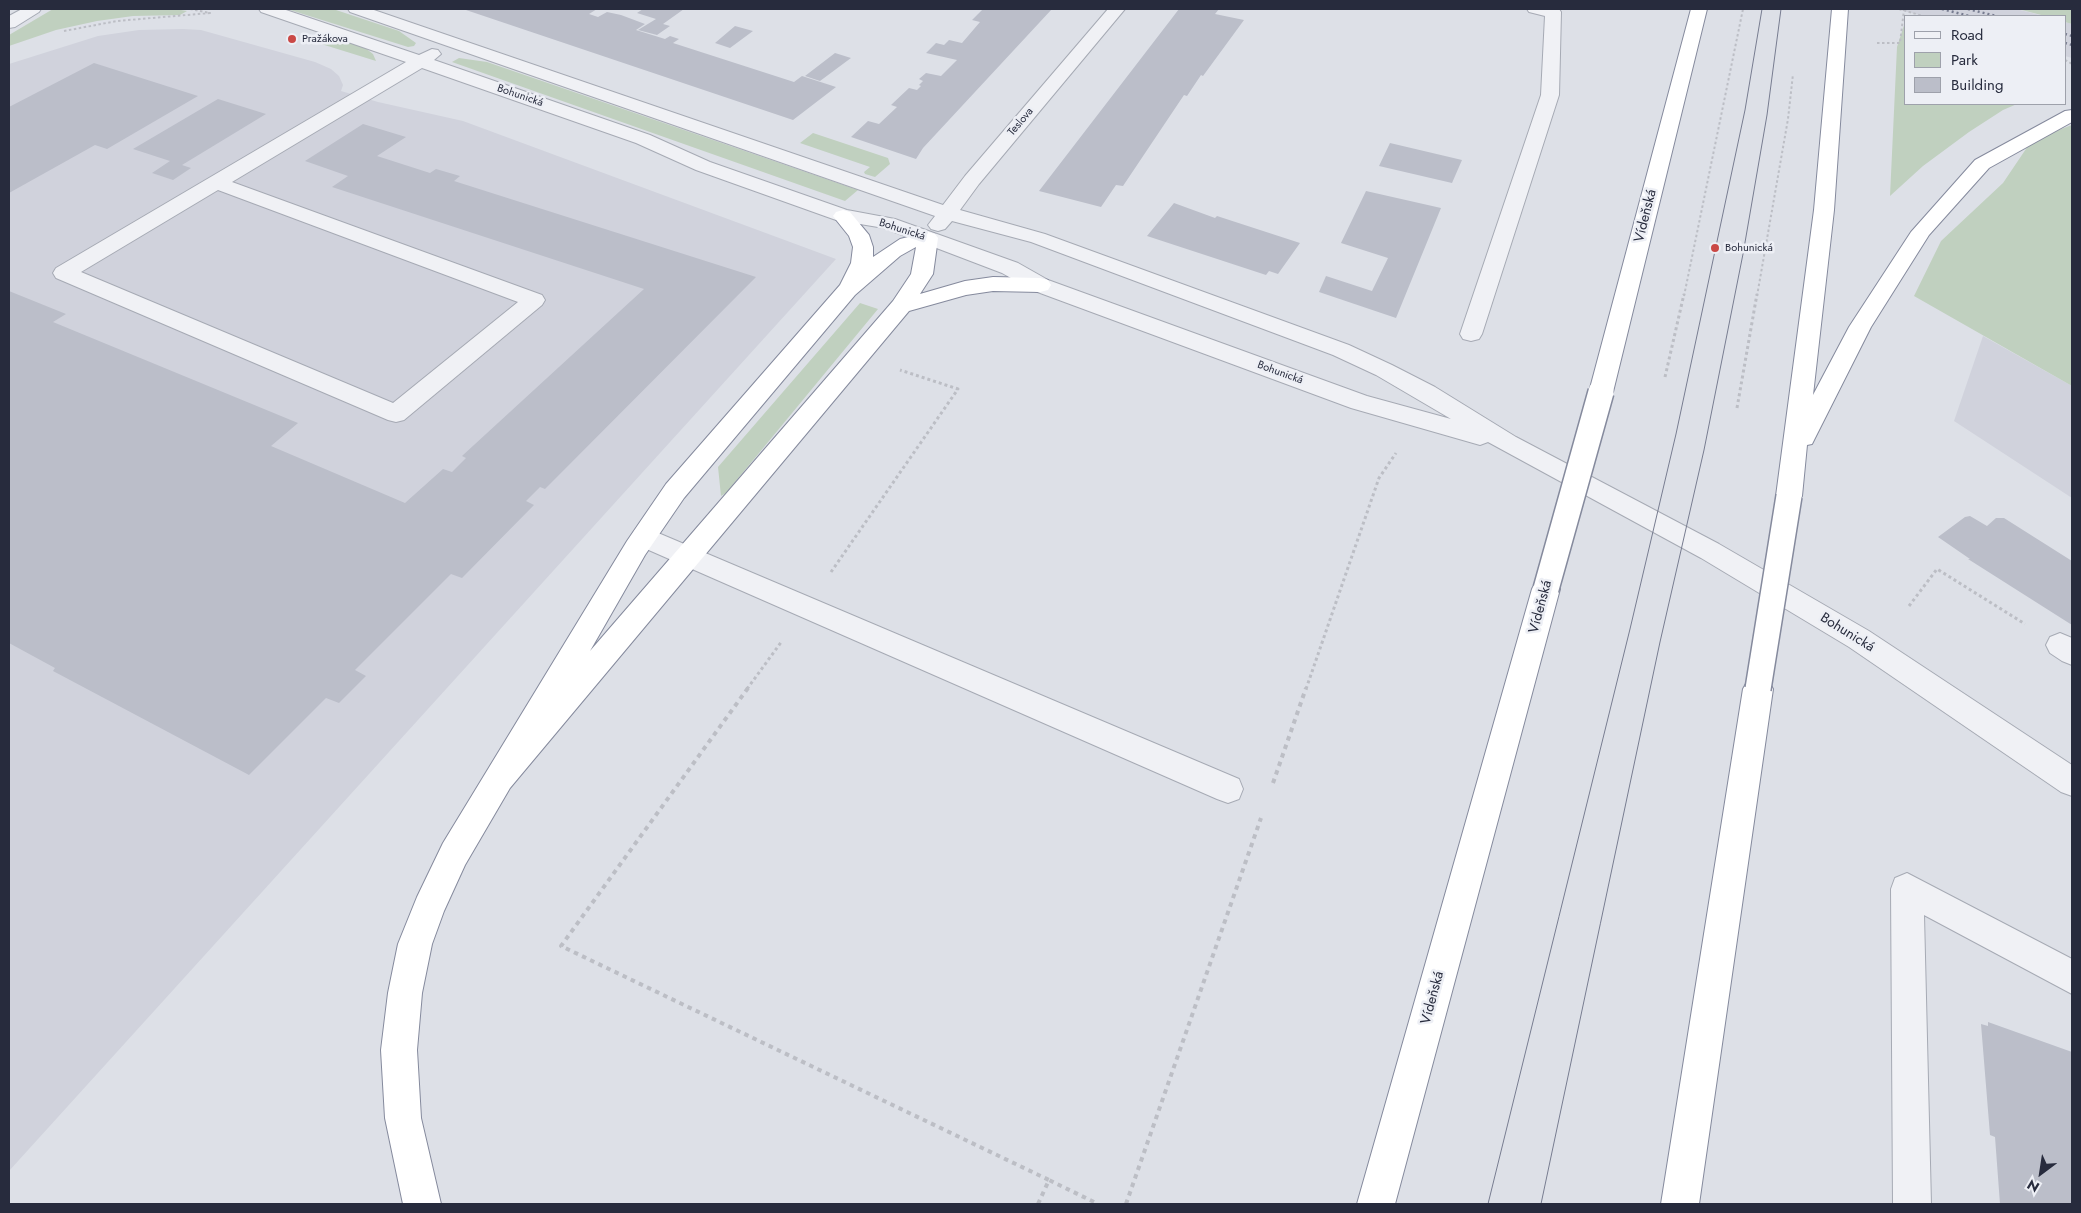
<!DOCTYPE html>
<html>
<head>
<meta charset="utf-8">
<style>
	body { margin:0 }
	#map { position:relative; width:2081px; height:1213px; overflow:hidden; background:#dde0e7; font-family:Jost,sans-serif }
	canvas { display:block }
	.frame { position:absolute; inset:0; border:10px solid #272b3d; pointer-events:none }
	.legend { position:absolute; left:1904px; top:15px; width:162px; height:90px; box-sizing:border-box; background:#edeff5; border:1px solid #9ea1ab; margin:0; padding:6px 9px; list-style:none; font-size:15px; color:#272b3d }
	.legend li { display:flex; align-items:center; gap:10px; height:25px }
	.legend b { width:25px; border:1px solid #9ea1ab }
	.north { position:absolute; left:2016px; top:1148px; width:50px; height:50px; -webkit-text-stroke:4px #edeff5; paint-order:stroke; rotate:211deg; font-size:14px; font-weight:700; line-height:20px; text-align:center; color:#272b3d }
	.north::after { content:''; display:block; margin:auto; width:18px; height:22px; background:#272b3d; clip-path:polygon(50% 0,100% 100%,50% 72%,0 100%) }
</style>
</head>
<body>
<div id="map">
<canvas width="2081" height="1213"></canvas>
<div class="frame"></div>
<ul class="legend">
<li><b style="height:6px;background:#f0f1f5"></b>Road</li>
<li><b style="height:14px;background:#c0d0bf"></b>Park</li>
<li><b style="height:14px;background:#bbbec9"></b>Building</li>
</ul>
<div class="north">N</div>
</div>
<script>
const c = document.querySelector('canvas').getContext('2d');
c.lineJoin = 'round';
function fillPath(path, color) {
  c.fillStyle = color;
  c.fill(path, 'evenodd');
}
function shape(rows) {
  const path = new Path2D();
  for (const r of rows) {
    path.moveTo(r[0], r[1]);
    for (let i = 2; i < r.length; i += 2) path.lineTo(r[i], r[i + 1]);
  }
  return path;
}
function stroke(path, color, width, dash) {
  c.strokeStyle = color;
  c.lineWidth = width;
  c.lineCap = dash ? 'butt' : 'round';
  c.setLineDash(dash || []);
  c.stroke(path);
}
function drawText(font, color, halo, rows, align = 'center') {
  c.font = font + ' Jost,sans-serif';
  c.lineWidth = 5;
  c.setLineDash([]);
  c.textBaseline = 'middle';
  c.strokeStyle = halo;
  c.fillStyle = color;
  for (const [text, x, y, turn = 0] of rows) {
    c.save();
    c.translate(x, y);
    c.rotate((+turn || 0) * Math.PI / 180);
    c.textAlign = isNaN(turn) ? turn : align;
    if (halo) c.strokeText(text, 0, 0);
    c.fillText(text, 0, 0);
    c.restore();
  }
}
const built = shape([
	[1896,9,2016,9,2044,16,1923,16],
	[2065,22,2072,24,2072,58,2065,56],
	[183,29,201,30,315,62,331,69,339,76,343,85,341,91,378,102,463,121,836,259,9,1171,9,64,98,36,139,30],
	[1983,336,2072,386,2072,498,1954,421]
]);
const green = shape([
	[53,9,175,9,187,11,180,15,133,16,97,21,56,30,9,46,9,35],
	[287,9,333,9,399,31,416,43,414,46,408,47],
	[2018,9,2072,9,2072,24,2065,22,2065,16,2045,16],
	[1905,22,1905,104,2017,104,2003,110,1969,132,1923,166,1890,196,1897,47],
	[302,38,352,43,364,47,373,54,376,61],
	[459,58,487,62,858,190,845,201,452,62],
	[2072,125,2072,386,1914,296,1941,241,2003,183,2032,140],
	[813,133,888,158,890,164,875,177,865,174,864,172,870,167,800,143],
	[860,303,878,309,726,493,721,496,718,467]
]);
const building = shape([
	[463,9,597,9,589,14,598,17,607,12,621,15,645,24,636,30,665,39,670,36,679,39,673,43,794,82,802,76,836,87,793,120],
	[643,9,684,9,663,24,670,26,657,35,638,30,656,19,637,13],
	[983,9,1052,9,923,148,916,159,851,137,868,121,879,124,897,107,891,105,909,88,917,90,921,86,919,85,923,81,919,79,926,73,941,76,957,60,926,53,936,43,944,45,949,40,962,43,980,22,972,20],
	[1179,9,1219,9,1215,14,1244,20,1203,76,1201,75,1187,96,1184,95,1123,186,1116,185,1101,207,1039,191],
	[735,26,753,31,730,48,715,43],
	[835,53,851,58,820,81,805,76],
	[94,63,198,96,107,149,95,145,9,193,9,107],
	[218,99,266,114,182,165,191,168,173,180,152,173,170,161,133,149],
	[363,124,406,137,377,156,430,173,436,169,460,176,454,181,756,277,545,489,540,487,526,501,534,505,462,578,451,574,355,670,366,676,339,703,326,698,249,775,53,671,55,668,9,643,9,291,66,314,53,322,298,423,271,446,405,503,443,469,452,472,466,458,462,456,644,289,332,187,348,176,305,161],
	[1390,143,1462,160,1452,183,1379,166],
	[1366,191,1441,208,1396,318,1319,292,1326,276,1372,291,1388,258,1341,243],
	[1174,203,1215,218,1217,216,1300,243,1278,274,1269,271,1266,275,1147,236],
	[1970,516,1987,526,1996,518,2004,518,2072,561,2072,625,1968,559,1970,559,1938,537,1965,517],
	[1988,1022,2072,1052,2072,1204,2000,1204,1995,1137,1990,1135,1981,1024,1988,1026]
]);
const pathFar2 = shape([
	[1899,9,1923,16],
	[64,31,117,21,210,13,190,9],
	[1877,43,1900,43,1904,10],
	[2065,60,2072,64],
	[1684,296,1743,9],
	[1757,296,1788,119,1793,74]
]);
const pathFar1 = shape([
	[1665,377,1684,294],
	[1737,408,1757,294],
	[831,572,958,389,900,370],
	[1909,606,1937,569,2025,624],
	[747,689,782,641],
	[1306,689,1379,478,1396,453]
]);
const path = shape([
	[748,688,561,946,1049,1180],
	[1273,783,1306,688],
	[1038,1204,1049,1180,1098,1204],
	[1126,1204,1261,818]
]);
const minor = shape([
	[22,9,41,9,39,12,15,27,9,28,9,16,22,9],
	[259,9,283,9,419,55,432,49,438,50,441,54,434,60,650,135,710,162,847,210,895,219,1018,263,1048,280,1367,396,1451,419,1376,375,1333,355,1031,242,952,221,945,229,938,231,931,229,928,225,935,216,350,12,348,9,371,9,943,205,965,176,1108,9,1125,9,979,184,960,210,1045,234,1349,345,1392,365,1435,387,1516,437,1719,544,1869,631,2072,765,2072,796,2061,792,1849,647,1701,558,1488,442,1480,445,1351,408,1032,290,1002,273,884,228,836,220,696,170,636,143,422,68,232,182,542,295,545,300,542,305,404,420,396,422,388,420,56,278,53,273,56,268,406,62,261,12,259,9],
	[218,190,518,302,393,403,81,272,218,190],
	[1527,9,1559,9,1561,12,1559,95,1482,334,1479,339,1471,341,1463,339,1460,334,1541,95,1545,16,1529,12,1527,9],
	[644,527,1239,779,1243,789,1239,799,1228,803,1217,799,635,544,631,537,635,530,644,527],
	[2060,633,2072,638,2072,665,2062,661,2050,653,2046,645,2050,637,2060,633],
	[1907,873,2072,959,2072,994,1924,915,1931,1204,1893,1204,1891,889,1895,878,1907,873]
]);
const highway = shape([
	[1691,9,1707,9,1613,392,1609,398,1601,400,1593,398,1589,392,1691,9],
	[1832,9,1848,9,1834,210,1813,395,1849,327,1911,232,1975,160,2065,111,2072,110,2072,122,1989,168,1929,235,1871,327,1815,438,1812,444,1807,445,1802,496,1798,503,1789,505,1780,503,1776,496,1814,210,1832,9],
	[843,210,850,212,869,235,873,247,873,257,900,239,928,232,935,234,938,238,933,274,920,294,965,281,993,277,1040,278,1048,280,1051,285,1048,290,1040,292,993,291,966,295,909,311,510,788,465,865,444,911,432,944,422,993,417,1050,421,1118,441,1204,403,1204,385,1118,381,1050,388,993,398,944,417,897,443,843,627,541,666,484,840,285,851,263,853,247,849,236,833,216,836,212,843,210],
	[916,247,911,274,893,301,590,651,645,555,684,498,855,295,900,256,916,247],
	[1546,578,1556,581,1560,589,1395,1204,1357,1204,1532,589,1536,581,1546,578],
	[1758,677,1768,680,1773,689,1699,1204,1661,1204,1743,689,1748,680,1758,677]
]);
const tram = shape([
	[1488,1204,1630,629,1676,434,1745,110,1762,9],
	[1541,1204,1660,642,1704,450,1743,254,1767,115,1781,9]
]);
const rail = shape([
	[1942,9,1969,16],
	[1968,9,1996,16],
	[2065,34,2072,36],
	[2065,43,2072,45]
]);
const highwayBridge = shape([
	[1546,589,1601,392],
	[1758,689,1789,496]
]);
const markers = [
	[292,39,5,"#ca4845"],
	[1715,248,5,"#ca4845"]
];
const farPoinames = [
	["Pražákova",302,39],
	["Bohunická",1725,248]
];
const farStreetnames = [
	["Bohunická",520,96,19],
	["Teslova",1021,122,-50],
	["Bohunická",902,230,18],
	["Bohunická",1280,373,20]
];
const streetNames = [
	["Vídeňská",1646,216,-76],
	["Vídeňská",1541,607,-75],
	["Bohunická",1847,633,32],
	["Vídeňská",1433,998,-75]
];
fillPath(built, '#d0d2dc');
fillPath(green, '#c0d0bf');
fillPath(building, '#bbbec9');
stroke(minor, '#a6aab4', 2);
stroke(highway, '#858a9d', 2);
stroke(pathFar2, '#bcbec5', 2, [2.5, 2.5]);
stroke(pathFar1, '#bcbec5', 3, [3, 3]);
stroke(path, '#bcbec5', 4, [4.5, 4.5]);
fillPath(minor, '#f0f1f5');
fillPath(highway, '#fff');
stroke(tram, '#777c90', 1);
stroke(rail, '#777c90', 2.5, [2, 3]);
stroke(highwayBridge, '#858a9d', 28, []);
stroke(highwayBridge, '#fff', 25);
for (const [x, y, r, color] of markers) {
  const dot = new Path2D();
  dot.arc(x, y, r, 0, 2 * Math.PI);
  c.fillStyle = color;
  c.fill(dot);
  stroke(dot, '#edeff5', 2);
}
drawText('11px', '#272b3d', '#edeff5', farPoinames, 'left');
drawText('11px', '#272b3d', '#edeff5', farStreetnames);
drawText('14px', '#272b3d', '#edeff5', streetNames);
</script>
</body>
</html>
